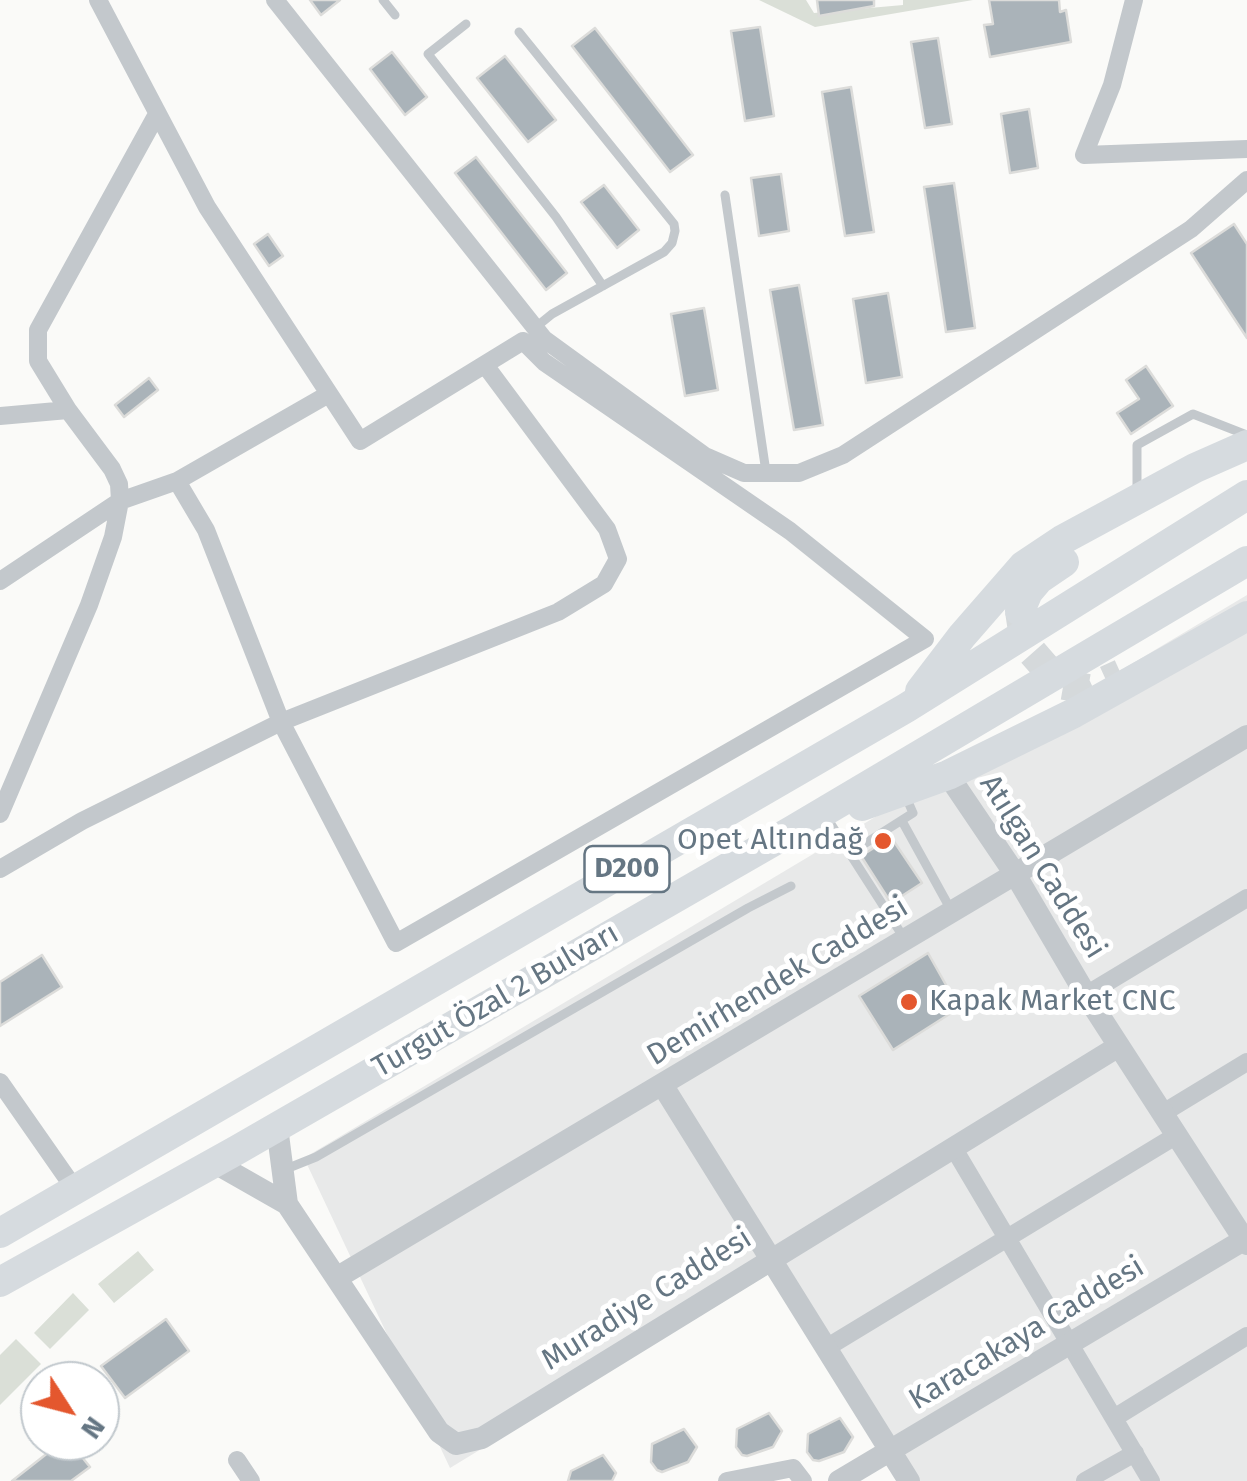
<!DOCTYPE html>
<html>
<head>
<meta charset="utf-8">
<style>
	body { margin:0 }
	#map { position:relative; width:1247px; height:1481px; overflow:hidden; background:#fafaf8; font-family:"Fira Sans",sans-serif }
	canvas { display:block }
	.north { position:absolute; left:20px; top:1361px; width:100px; height:100px; box-sizing:border-box; background:#fff; border:2px solid #c1c8cd; border-radius:50%; rotate:126deg; font-size:28px; font-weight:700; line-height:40px; text-align:center; color:#657683 }
	.north::after { content:''; display:block; margin:auto; width:35px; height:45px; background:#e4572e; clip-path:polygon(50% 0,100% 100%,50% 72%,0 100%) }
</style>
</head>
<body>
<div id="map">
<canvas width="1247" height="1481"></canvas>
<div class="north">N</div>
</div>
<script>
const c = document.querySelector('canvas').getContext('2d');
c.lineJoin = 'round';
function fillPath(path, color) {
  c.fillStyle = color;
  c.fill(path, 'evenodd');
}
function shape(rows) {
  const path = new Path2D();
  for (const r of rows) {
    path.moveTo(r[0], r[1]);
    for (let i = 2; i < r.length; i += 2) path.lineTo(r[i], r[i + 1]);
  }
  return path;
}
function stroke(path, color, width, dash) {
  c.strokeStyle = color;
  c.lineWidth = width;
  c.lineCap = dash ? 'butt' : 'round';
  c.setLineDash(dash || []);
  c.stroke(path);
}
function drawText(font, color, halo, rows, align = 'center') {
  c.font = font + ' "Fira Sans",sans-serif';
  c.lineWidth = 10;
  c.setLineDash([]);
  c.textBaseline = 'middle';
  c.strokeStyle = halo;
  c.fillStyle = color;
  for (const [text, x, y, turn = 0] of rows) {
    c.save();
    c.translate(x, y);
    c.rotate((+turn || 0) * Math.PI / 180);
    c.textAlign = isNaN(turn) ? turn : align;
    if (halo) c.strokeText(text, 0, 0);
    c.fillText(text, 0, 0);
    c.restore();
  }
}
const built = shape([
	[1247,595,1247,1481,912,1481,777,1269,450,1468,304,1158]
]);
const green = shape([
	[759,0,806,0,814,13,903,5,903,0,973,0,815,27],
	[138,1251,154,1270,114,1303,98,1284],
	[73,1293,89,1310,50,1349,34,1333],
	[16,1339,41,1364,0,1405,0,1355]
]);
const building = shape([
	[310,0,340,0,321,15,310,0],
	[817,0,874,0,874,6,819,16,817,0],
	[989,0,1059,0,1060,12,1066,10,1071,42,990,57,984,25,993,24,989,0],
	[760,27,774,116,745,121,731,31,760,27],
	[595,28,693,155,670,172,572,46,595,28],
	[938,38,952,124,925,128,911,42,938,38],
	[392,52,427,97,405,115,370,69,392,52],
	[505,56,556,120,528,142,477,78,505,56],
	[851,87,874,232,845,236,822,92,851,87],
	[1029,109,1038,168,1010,173,1001,114,1029,109],
	[476,157,567,273,546,290,455,173,476,157],
	[781,174,789,231,759,236,751,178,781,174],
	[954,183,975,328,946,332,924,187,954,183],
	[604,185,639,230,617,248,581,202,604,185],
	[1234,224,1247,244,1247,338,1191,253,1234,224],
	[268,234,283,256,269,266,254,244,268,234],
	[799,285,823,425,794,430,770,290,799,285],
	[888,293,902,377,866,383,853,299,888,293],
	[704,308,718,390,685,396,671,314,704,308],
	[1146,366,1173,406,1131,434,1117,413,1139,399,1126,380,1146,366],
	[149,378,158,390,124,417,115,405,149,378],
	[891,837,922,883,891,903,861,856,891,837],
	[928,953,959,1008,893,1050,859,996,928,953],
	[42,955,62,987,0,1026,0,982,42,955],
	[166,1319,189,1351,125,1398,101,1366,166,1319],
	[769,1413,782,1431,773,1447,747,1456,742,1455,736,1447,737,1429,769,1413],
	[840,1418,853,1437,844,1452,819,1461,813,1460,807,1452,808,1434,840,1418],
	[684,1429,697,1447,688,1462,662,1472,657,1470,651,1462,652,1444,684,1429],
	[63,1441,69,1441,90,1467,71,1481,12,1481,63,1441],
	[603,1455,616,1473,612,1481,568,1481,571,1471,603,1455]
]);
const trunkTunnel = shape([
	[1020,611,1025,644,1060,684,1088,689,1121,674]
]);
const service = shape([
	[383,0,395,15],
	[466,24,428,54,556,217,603,286],
	[519,32,674,224,675,231,672,243,664,252,552,314,536,327],
	[725,195,766,472],
	[1137,490,1137,445,1193,414,1247,435],
	[827,818,904,938],
	[902,821,951,910],
	[850,853,913,813,906,797],
	[286,1169,316,1157,748,908,791,886]
]);
const minor = shape([
	[98,0,207,207,360,441,523,341,544,362,790,531,925,639,396,943,281,722,206,530,177,481],
	[275,0,544,339,705,456,744,473,799,473,843,455,1191,229,1247,180],
	[1134,0,1112,85,1084,155,1247,149],
	[0,416,68,410],
	[0,581,120,501,177,481,327,395],
	[0,814,89,605,113,537,120,501,119,484,112,469,68,410,38,361,38,330,157,114],
	[0,869,82,821,281,722,558,612,604,584,618,559,607,529,485,365],
	[1086,995,1247,898],
	[0,1082,74,1188],
	[1163,1113,1247,1062],
	[953,1147,1151,1481],
	[826,1348,1177,1135],
	[1114,1418,1247,1336],
	[237,1460,251,1481],
	[727,1481,793,1468,803,1481],
	[1085,1481,1135,1453]
]);
const tertiary = shape([
	[948,775,1015,874,1086,995,1247,1244],
	[663,1086,909,1481],
	[277,1127,287,1204],
	[215,1163,287,1204,439,1432,456,1444,482,1438,1119,1046],
	[338,1277,1247,736],
	[839,1481,1247,1238]
]);
const trunk = shape([
	[1020,611,1028,592,1039,579,1064,562],
	[920,691,962,636,1023,566,1062,540,1195,468,1247,445],
	[862,806,948,775,1074,713,1247,616],
	[0,1233,906,708,1247,495],
	[0,1282,237,1150,793,830,1247,561]
]);
const markers = [
	[883,841,10,"#e4572e"],
	[909,1002,10,"#e4572e"]
];
const shields = [
	[627,869,85]
];
const shieldNames = [
	["D200",627,869]
];
const poiNames = [
	["Opet Altındağ",863,841],
	["Kapak Market CNC",929,1002,"left"]
];
const streetNames = [
	["Atılgan Caddesi",1042,867,58],
	["Demirhendek Caddesi",778,982,-31],
	["Turgut Özal 2 Bulvarı",496,1001,-30],
	["Muradiye Caddesi",647,1300,-32],
	["Karacakaya Caddesi",1027,1334,-31]
];
fillPath(built, '#e8e9e9');
fillPath(green, '#dadfd7');
fillPath(building, '#aab3b9');
stroke(building, '#dcdcda', 2.5);
stroke(trunkTunnel, '#d5d9db', 30, [30, 15]);
stroke(service, '#c3c8cc', 9);
stroke(minor, '#c3c8cc', 18);
stroke(tertiary, '#c3c8cc', 22);
stroke(trunk, '#d6dbdf', 30);
for (const [x, y, r, color] of markers) {
  const dot = new Path2D();
  dot.arc(x, y, r, 0, 2 * Math.PI);
  c.fillStyle = color;
  c.fill(dot);
  stroke(dot, '#fff', 4);
}
for (const [x, y, w] of shields) {
  const box = new Path2D();
  box.roundRect(x - w / 2, y - 23, w, 46, 8);
  c.fillStyle = '#fff';
  c.fill(box);
  stroke(box, '#657683', 2.5);
}
drawText('bold 28px', '#657683', null, shieldNames);
drawText('30px', '#657683', '#fff', poiNames, 'right');
drawText('30px', '#657683', '#fff', streetNames);
</script>
</body>
</html>
